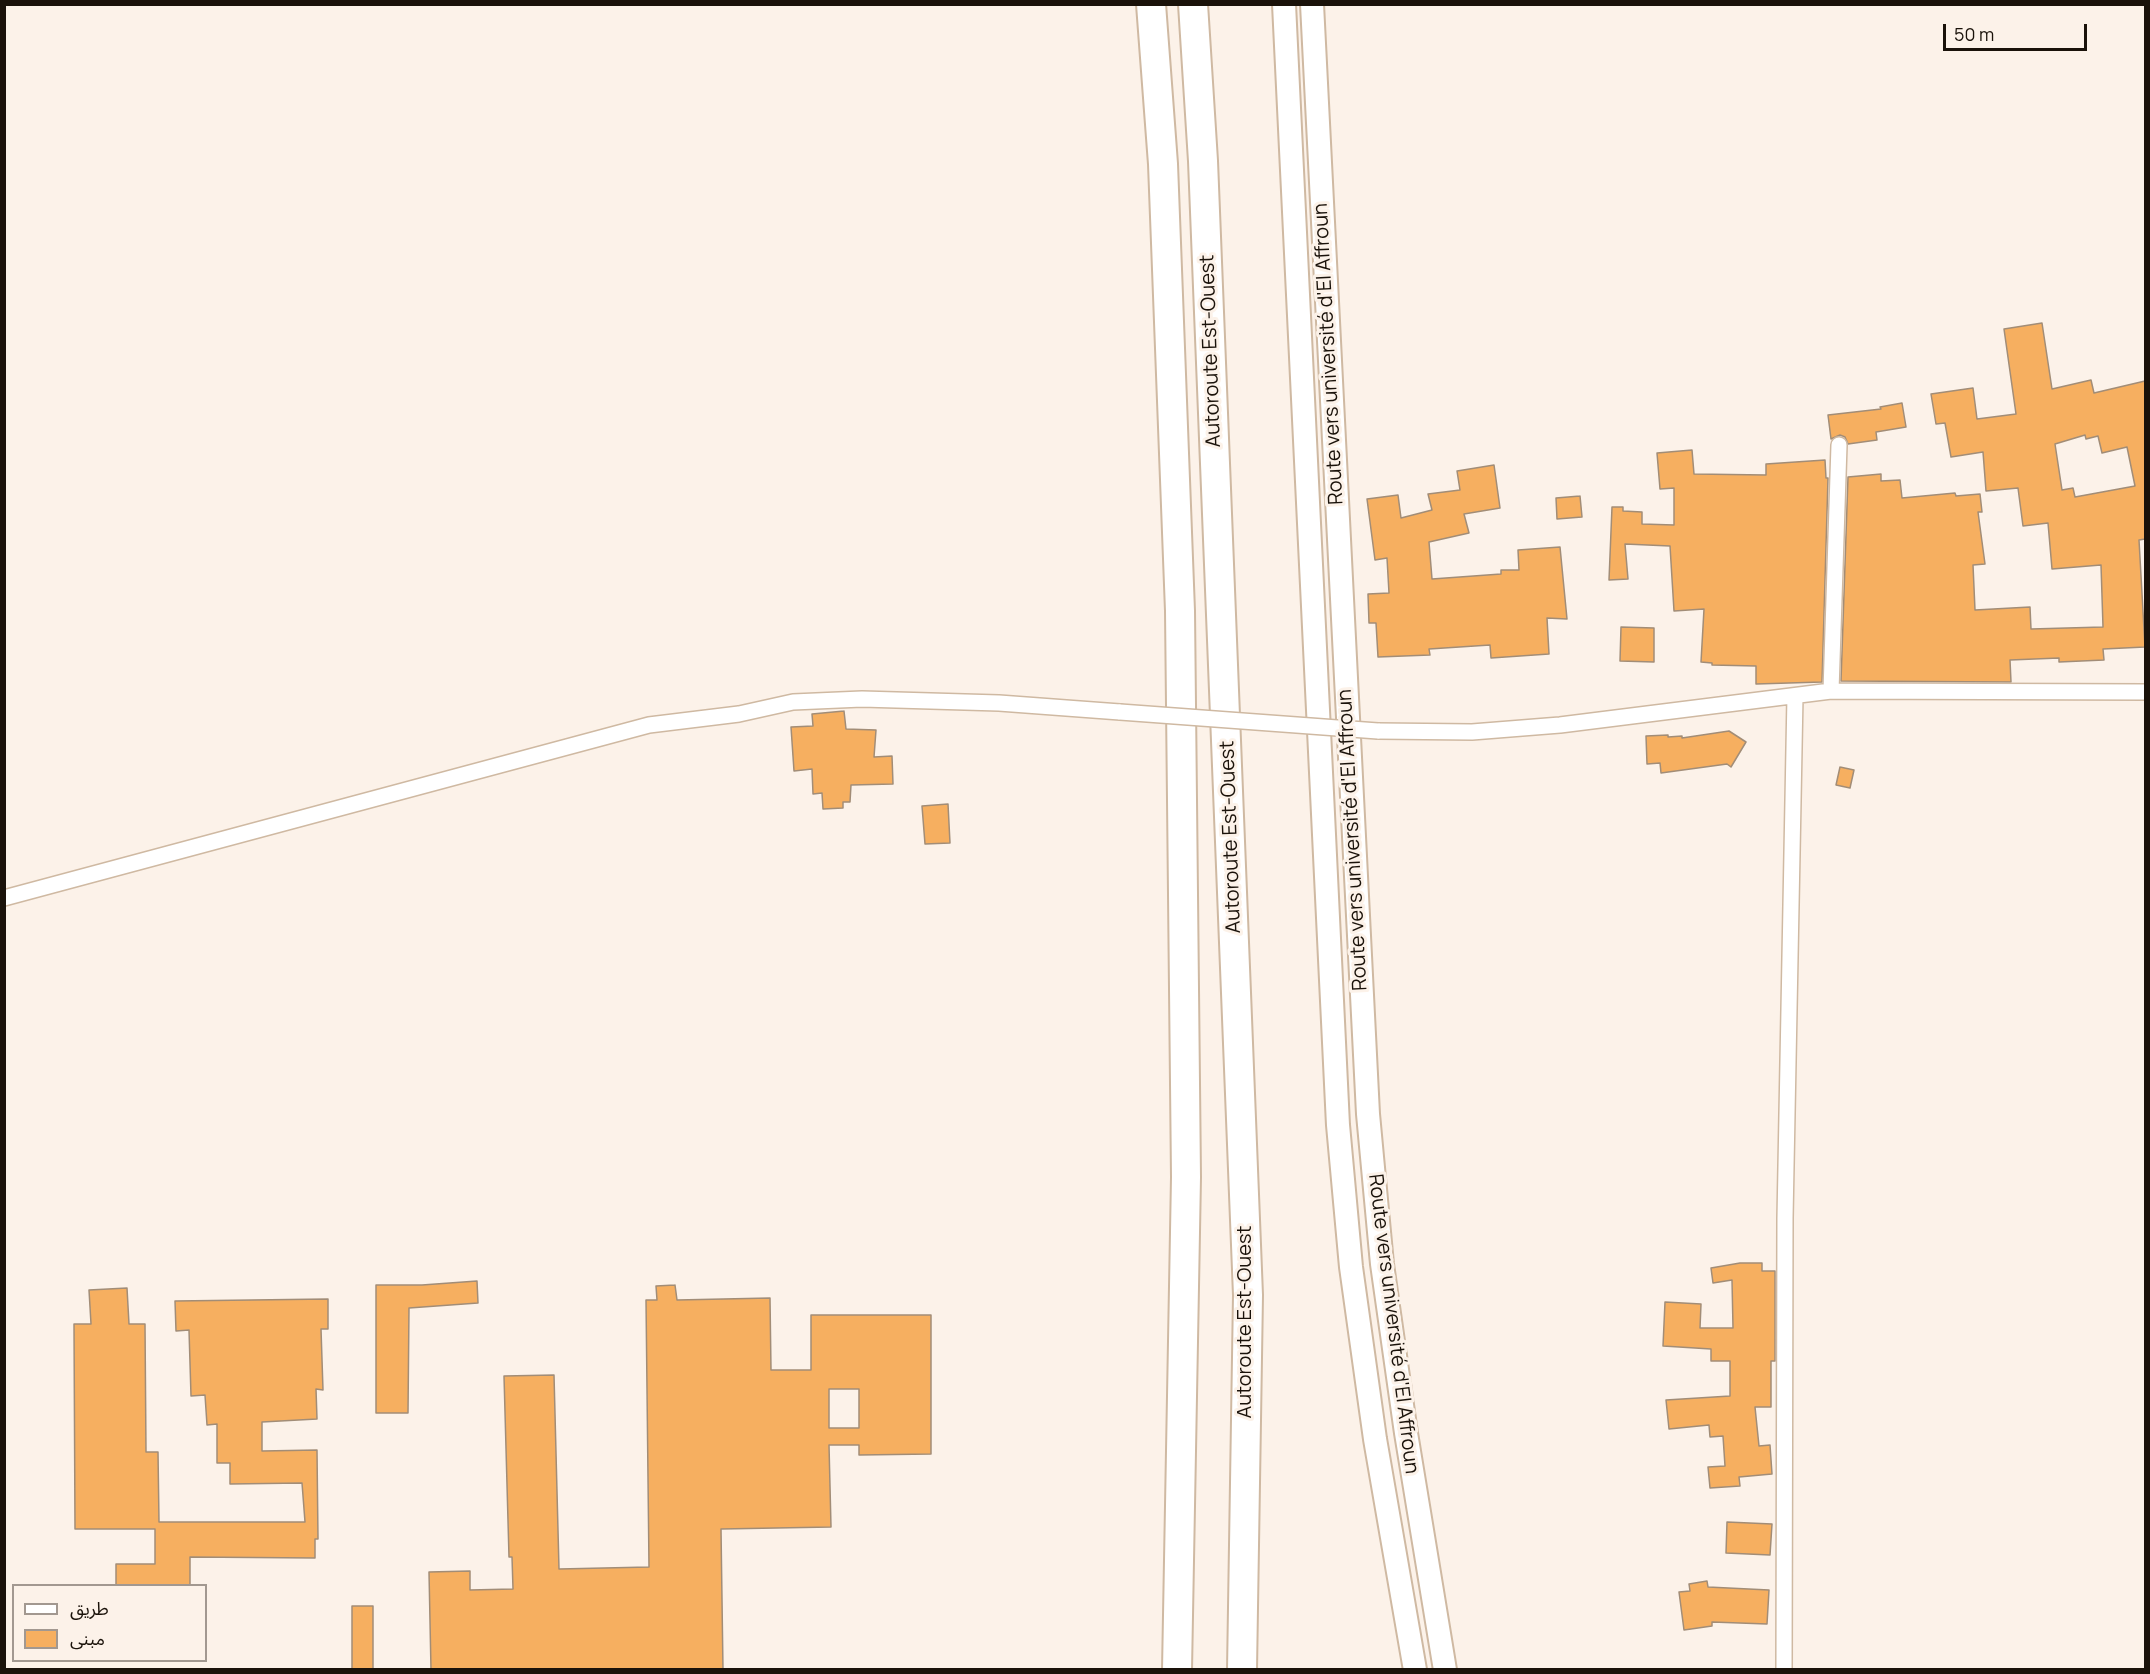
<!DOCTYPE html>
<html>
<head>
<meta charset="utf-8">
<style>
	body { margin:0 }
	#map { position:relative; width:2150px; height:1674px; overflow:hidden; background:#fcf2e9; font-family:Manrope,"Noto Sans Arabic",sans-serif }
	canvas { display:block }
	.frame { position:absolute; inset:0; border:6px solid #1a120a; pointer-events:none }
	.legend { position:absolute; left:12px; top:1584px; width:195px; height:78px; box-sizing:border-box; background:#fcf2e9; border:2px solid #a29890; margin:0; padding:8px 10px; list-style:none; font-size:18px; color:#1a120a }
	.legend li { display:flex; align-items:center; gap:12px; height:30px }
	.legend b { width:30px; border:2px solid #a29890 }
	.scale { position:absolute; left:1943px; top:24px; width:144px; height:27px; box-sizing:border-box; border:3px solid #1a120a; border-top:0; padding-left:8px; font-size:18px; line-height:21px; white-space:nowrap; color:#1a120a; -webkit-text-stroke:4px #fcf2e9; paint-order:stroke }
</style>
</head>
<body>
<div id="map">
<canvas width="2150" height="1674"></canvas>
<div class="frame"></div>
<ul class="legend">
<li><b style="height:8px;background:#fff"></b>طريق</li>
<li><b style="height:16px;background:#f6af60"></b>مبنى</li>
</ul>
<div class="scale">50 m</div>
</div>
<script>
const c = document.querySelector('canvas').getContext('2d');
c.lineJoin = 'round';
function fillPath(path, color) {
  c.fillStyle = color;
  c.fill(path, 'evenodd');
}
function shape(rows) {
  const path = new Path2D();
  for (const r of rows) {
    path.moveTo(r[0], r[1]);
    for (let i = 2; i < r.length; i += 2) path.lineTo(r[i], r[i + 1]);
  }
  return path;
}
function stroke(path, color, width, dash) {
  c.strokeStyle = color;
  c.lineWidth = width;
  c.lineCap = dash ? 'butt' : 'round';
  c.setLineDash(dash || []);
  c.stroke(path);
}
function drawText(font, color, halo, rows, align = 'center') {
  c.font = font + ' Manrope,sans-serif';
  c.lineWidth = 6;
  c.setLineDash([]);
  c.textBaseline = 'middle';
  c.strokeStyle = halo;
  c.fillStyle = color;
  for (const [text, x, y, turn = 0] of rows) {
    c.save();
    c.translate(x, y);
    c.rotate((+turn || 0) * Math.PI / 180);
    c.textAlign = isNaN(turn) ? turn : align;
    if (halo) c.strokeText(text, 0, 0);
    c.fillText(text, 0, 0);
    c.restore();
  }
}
const building = shape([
	[2042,323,2052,389,2091,380,2094,393,2145,381,2145,539,2139,540,2145,647,2103,649,2104,660,2059,662,2059,658,2010,660,2011,682,1841,681,1848,477,1881,474,1881,481,1900,480,1902,498,1955,493,1956,496,1980,494,1982,512,1978,512,1985,564,1973,565,1975,610,2030,607,2031,629,2103,627,2101,565,2052,569,2048,523,2023,526,2018,488,1986,491,1983,452,1951,457,1945,423,1936,424,1931,394,1973,388,1977,419,2016,414,2004,329,2042,323],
	[2085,435,2086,439,2098,436,2102,453,2127,447,2135,486,2075,497,2073,488,2062,490,2055,444,2085,435],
	[1902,403,1906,427,1876,432,1877,440,1848,444,1845,437,1840,435,1831,439,1828,415,1881,409,1880,407,1902,403],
	[1692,450,1694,474,1766,475,1766,464,1825,460,1826,478,1828,478,1822,682,1756,684,1756,666,1712,665,1712,663,1701,662,1704,609,1674,611,1670,546,1625,544,1628,579,1609,580,1612,507,1623,507,1623,511,1642,512,1642,524,1674,525,1674,488,1660,489,1657,453,1692,450],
	[1494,465,1500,508,1464,514,1469,533,1429,542,1432,579,1501,574,1501,570,1519,570,1518,550,1560,547,1567,619,1547,618,1549,654,1491,658,1490,645,1429,649,1430,655,1378,657,1376,623,1369,623,1368,594,1389,593,1387,558,1375,560,1367,499,1398,495,1401,518,1432,510,1428,494,1460,490,1457,471,1494,465],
	[1580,496,1582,517,1557,519,1556,498,1580,496],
	[1621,627,1654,628,1654,662,1620,661,1621,627],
	[844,711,846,729,876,730,874,757,892,756,893,784,851,785,850,802,843,802,843,808,823,809,822,793,813,794,812,769,794,771,791,727,813,726,812,714,844,711],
	[1729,731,1746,742,1731,767,1727,764,1661,773,1660,763,1647,764,1646,736,1668,735,1668,737,1682,736,1682,738,1729,731],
	[1840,767,1854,770,1850,788,1836,785,1840,767],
	[948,804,950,843,925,844,922,806,948,804],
	[1740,1263,1762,1263,1762,1271,1775,1271,1775,1361,1771,1361,1771,1407,1755,1407,1759,1446,1770,1445,1772,1474,1739,1477,1740,1486,1710,1488,1708,1467,1725,1466,1723,1436,1710,1437,1709,1425,1669,1429,1666,1400,1730,1396,1730,1361,1711,1361,1711,1349,1663,1346,1665,1302,1701,1304,1700,1328,1733,1328,1732,1280,1713,1283,1711,1268,1740,1263],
	[477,1281,478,1303,409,1308,408,1413,376,1413,376,1285,422,1285,477,1281],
	[675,1285,677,1300,770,1298,771,1370,811,1370,811,1315,931,1315,931,1454,859,1455,859,1445,829,1445,831,1527,721,1529,723,1670,431,1670,429,1572,470,1571,470,1590,513,1589,512,1557,509,1557,504,1376,554,1375,559,1569,649,1567,646,1300,657,1300,656,1286,675,1285],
	[829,1389,859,1389,859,1428,829,1428,829,1389],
	[127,1288,129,1324,145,1324,146,1452,158,1452,159,1522,305,1522,302,1483,230,1484,230,1463,217,1463,217,1424,207,1425,205,1395,191,1396,189,1330,176,1331,175,1301,328,1299,328,1329,321,1329,323,1390,316,1389,317,1419,262,1422,262,1451,317,1450,318,1539,315,1539,315,1558,190,1557,190,1586,116,1586,116,1564,155,1564,155,1529,75,1529,74,1324,91,1324,89,1290,127,1288],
	[1727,1522,1772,1524,1770,1555,1726,1553,1727,1522],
	[1707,1581,1708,1587,1769,1590,1767,1624,1712,1622,1712,1626,1684,1630,1679,1592,1690,1591,1689,1584,1707,1581],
	[352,1606,373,1606,373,1670,352,1670,352,1606]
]);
const minor = shape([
	[1831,691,1839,445],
	[1378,731,1472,732,1560,725,1831,691,2146,692],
	[4,898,649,725,739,714,793,702,862,699,999,703,1120,712],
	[1784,1670,1785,1218,1795,696]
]);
const secondary = shape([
	[1284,4,1338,1125,1351,1267,1375,1439,1415,1670],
	[1312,4,1368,1114,1382,1264,1406,1433,1445,1670]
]);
const motorway = shape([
	[1151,4,1163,164,1180,611,1186,1177,1177,1670],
	[1193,4,1203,161,1248,1295,1242,1670]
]);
const minorBridge = shape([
	[1120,712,1378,731]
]);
const streetNames = [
	["Autoroute Est-Ouest",1211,351,-92],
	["Route vers université d'El Affroun",1329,354,-93],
	["Autoroute Est-Ouest",1231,837,-92],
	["Route vers université d'El Affroun",1353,840,-93],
	["Autoroute Est-Ouest",1245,1322,-90],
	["Route vers université d'El Affroun",1393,1324,83]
];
fillPath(building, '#f6af60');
stroke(building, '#a28d77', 1.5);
stroke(minor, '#cfb9a2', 18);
stroke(secondary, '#cfb9a2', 26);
stroke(motorway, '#cfb9a2', 32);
stroke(minor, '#fff', 15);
stroke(secondary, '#fff', 22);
stroke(motorway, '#fff', 28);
stroke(minorBridge, '#cfb9a2', 18, []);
stroke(minorBridge, '#fff', 15);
drawText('20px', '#1a120a', '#fcf2e9', streetNames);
</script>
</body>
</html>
